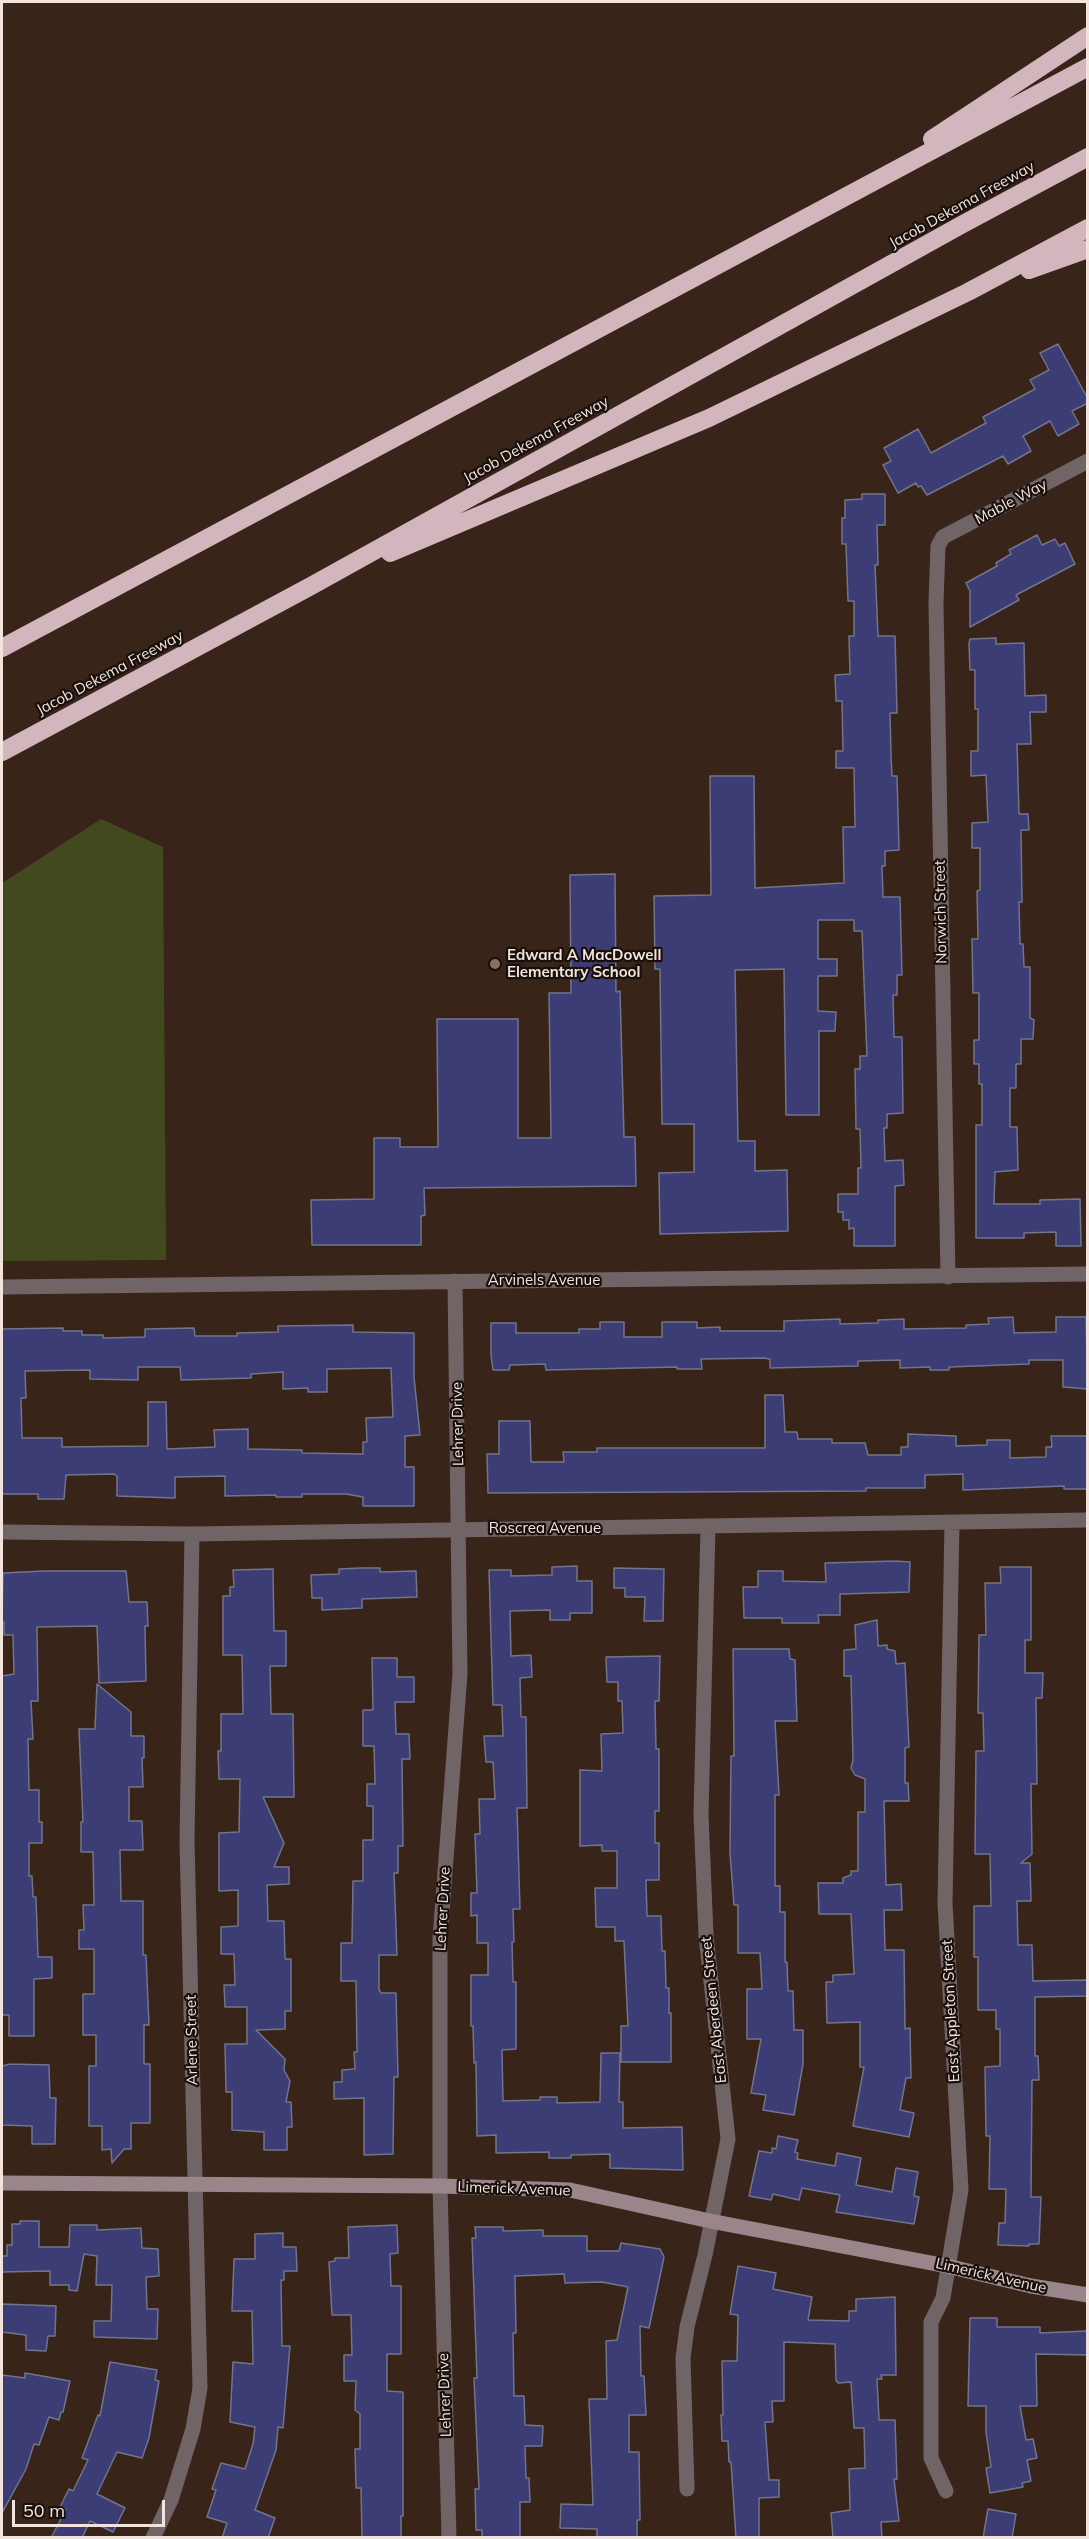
<!DOCTYPE html>
<html>
<head>
<meta charset="utf-8">
<style>
	body { margin:0 }
	#map { position:relative; width:1089px; height:2539px; overflow:hidden; background:#39241a; font-family:Mulish,sans-serif }
	canvas { display:block }
	.frame { position:absolute; inset:0; border:3px solid #f2e4dd; pointer-events:none }
	.scale { position:absolute; left:12px; top:2500px; width:153px; height:27px; box-sizing:border-box; border:3px solid #f2e4dd; border-top:0; padding-left:8px; font-size:18px; line-height:21px; white-space:nowrap; color:#f2e4dd; -webkit-text-stroke:4px #19100b; paint-order:stroke }
</style>
</head>
<body>
<div id="map">
<canvas width="1089" height="2539"></canvas>
<div class="frame"></div>
<div class="scale">50 m</div>
</div>
<script>
const c = document.querySelector('canvas').getContext('2d');
c.lineJoin = 'round';
function fillPath(path, color) {
  c.fillStyle = color;
  c.fill(path, 'evenodd');
}
function shape(rows) {
  const path = new Path2D();
  for (const r of rows) {
    path.moveTo(r[0], r[1]);
    for (let i = 2; i < r.length; i += 2) path.lineTo(r[i], r[i + 1]);
  }
  return path;
}
function stroke(path, color, width, dash) {
  c.strokeStyle = color;
  c.lineWidth = width;
  c.lineCap = dash ? 'butt' : 'round';
  c.setLineDash(dash || []);
  c.stroke(path);
}
function drawText(font, color, halo, rows, align = 'center') {
  c.font = font + ' Mulish,sans-serif';
  c.lineWidth = 4.5;
  c.setLineDash([]);
  c.textBaseline = 'middle';
  c.strokeStyle = halo;
  c.fillStyle = color;
  for (const [text, x, y, turn = 0] of rows) {
    c.save();
    c.translate(x, y);
    c.rotate((+turn || 0) * Math.PI / 180);
    c.textAlign = isNaN(turn) ? turn : align;
    if (halo) c.strokeText(text, 0, 0);
    c.fillText(text, 0, 0);
    c.restore();
  }
}
const green = shape([
	[101,819,163,847,166,1260,2,1261,2,883]
]);
const building = shape([
	[1058,344,1088,399,1088,403,1072,411,1079,424,1058,436,1050,421,1023,436,1031,451,1008,464,1003,456,927,495,921,486,918,487,916,483,898,493,883,465,891,461,884,448,918,429,931,453,986,423,983,417,1035,389,1030,380,1049,370,1040,353,1058,344],
	[862,494,885,494,885,525,877,525,878,565,875,565,878,636,895,636,897,713,890,713,891,755,892,776,897,776,899,850,885,851,885,866,882,866,883,897,900,897,902,975,897,975,897,995,893,995,894,1037,902,1037,903,1113,887,1114,887,1128,884,1128,885,1161,903,1160,904,1185,895,1186,895,1246,854,1246,854,1228,849,1229,849,1220,843,1220,843,1212,838,1212,838,1194,858,1194,858,1168,861,1168,860,1129,856,1129,855,1069,860,1069,860,1056,867,1056,862,931,854,931,854,920,818,920,818,959,837,959,837,976,818,976,818,1011,836,1012,835,1031,819,1031,819,1115,786,1115,784,969,735,970,738,1141,755,1141,755,1171,787,1170,788,1231,660,1234,659,1173,694,1172,694,1124,662,1124,660,969,655,969,654,896,711,895,710,776,754,776,755,888,844,883,843,827,855,827,854,768,836,768,836,751,843,751,842,701,836,701,835,675,850,674,849,636,854,636,854,601,848,601,846,544,842,544,842,518,845,518,845,500,862,499,862,494],
	[1037,535,1042,545,1055,539,1059,546,1065,543,1075,564,1016,595,1019,600,970,627,970,591,966,583,997,566,996,563,1011,554,1009,550,1037,535],
	[996,638,996,644,1024,643,1025,696,1046,695,1046,712,1030,712,1031,744,1017,744,1019,814,1028,814,1029,830,1021,830,1022,902,1019,902,1020,944,1023,944,1024,967,1030,967,1030,1018,1034,1020,1033,1039,1021,1039,1021,1064,1016,1064,1016,1088,1010,1088,1010,1127,1017,1127,1018,1170,995,1172,994,1204,1040,1204,1040,1200,1080,1199,1081,1246,1056,1246,1056,1232,1024,1233,1024,1238,976,1238,976,1125,982,1125,982,1084,979,1084,979,1064,974,1064,974,1040,979,1040,979,993,973,993,972,939,978,939,977,891,980,890,980,848,972,848,972,823,988,822,986,775,971,776,971,751,978,751,978,709,975,709,975,670,970,670,969,644,970,639,996,638],
	[615,874,616,992,620,991,624,1137,635,1137,636,1186,424,1188,425,1215,421,1216,421,1245,312,1245,311,1200,374,1199,374,1138,400,1138,400,1147,438,1147,437,1019,518,1019,518,1138,551,1138,549,993,571,993,570,875,615,874],
	[1013,1317,1014,1333,1056,1332,1056,1317,1086,1317,1088,1389,1063,1387,1063,1360,1029,1360,1029,1364,949,1367,949,1370,930,1370,930,1367,900,1368,900,1360,858,1361,858,1366,770,1368,770,1359,763,1358,701,1359,702,1369,677,1369,677,1367,546,1370,545,1364,510,1365,509,1370,493,1370,491,1355,491,1323,516,1323,516,1333,579,1333,579,1329,600,1329,600,1322,624,1322,624,1337,662,1337,662,1322,697,1322,697,1328,720,1327,720,1331,784,1331,784,1321,840,1319,840,1324,878,1323,878,1320,904,1319,904,1329,966,1328,966,1325,989,1324,988,1318,1013,1317],
	[353,1325,353,1332,414,1333,414,1377,420,1435,405,1436,405,1467,414,1467,414,1506,363,1506,363,1497,346,1494,302,1494,302,1497,276,1497,276,1495,225,1496,225,1476,175,1477,175,1498,117,1496,117,1476,114,1474,66,1475,64,1499,38,1499,38,1494,2,1494,2,1329,63,1328,63,1331,82,1331,82,1335,103,1335,103,1338,145,1337,145,1329,194,1328,195,1336,237,1336,237,1333,278,1332,278,1326,353,1325],
	[138,1367,180,1367,181,1380,251,1378,251,1374,283,1372,283,1389,308,1388,308,1392,327,1392,327,1369,391,1368,393,1417,366,1418,367,1442,363,1442,363,1454,302,1453,302,1450,248,1449,248,1429,214,1430,215,1447,167,1449,166,1402,148,1402,148,1446,62,1447,62,1438,22,1438,21,1398,26,1398,25,1371,90,1370,90,1379,138,1380,138,1367],
	[765,1395,783,1395,785,1432,797,1432,798,1439,832,1439,832,1443,865,1443,868,1455,901,1455,901,1447,908,1447,908,1434,956,1436,956,1446,987,1445,987,1440,1010,1440,1010,1458,1046,1457,1046,1447,1052,1447,1051,1436,1088,1436,1088,1489,1064,1489,1064,1486,963,1490,963,1474,925,1475,925,1488,866,1488,866,1491,488,1493,487,1454,499,1454,499,1421,530,1421,531,1462,564,1462,563,1452,597,1452,597,1448,765,1448,765,1395],
	[895,1561,910,1562,909,1592,840,1594,840,1615,818,1615,819,1623,782,1623,782,1618,744,1618,743,1587,758,1587,758,1571,783,1571,783,1581,826,1582,825,1563,895,1561],
	[577,1566,577,1581,592,1581,592,1613,570,1613,570,1620,550,1620,550,1610,510,1611,511,1656,531,1655,532,1677,520,1678,521,1717,526,1717,527,1808,517,1808,520,1909,513,1909,514,1942,512,1942,513,1982,516,1982,516,2049,502,2050,503,2101,540,2100,540,2097,557,2097,557,2103,600,2102,601,2053,620,2053,619,2102,623,2102,623,2128,682,2127,683,2170,610,2168,610,2154,571,2155,571,2158,549,2158,549,2152,496,2153,496,2135,477,2136,476,2062,474,2063,473,2026,471,2026,471,1975,488,1975,488,1943,477,1943,477,1915,471,1916,471,1893,477,1893,475,1834,480,1834,479,1799,495,1799,493,1762,486,1762,484,1736,503,1736,502,1705,493,1705,489,1570,511,1570,511,1576,552,1575,552,1567,577,1566],
	[1000,1567,1031,1567,1031,1640,1025,1640,1025,1673,1043,1673,1042,1698,1036,1698,1037,1784,1031,1784,1031,1786,1032,1854,1021,1863,1030,1863,1031,1901,1017,1901,1018,1945,1032,1945,1033,1981,1088,1980,1088,1996,1035,1997,1035,2056,1038,2056,1039,2080,1032,2080,1031,2197,1041,2197,1039,2244,1029,2244,1029,2246,998,2245,999,2223,1005,2223,1006,2189,989,2189,990,2136,986,2136,985,2067,1000,2066,1000,2029,996,2029,996,2010,978,2010,978,1957,974,1957,974,1906,991,1906,990,1854,975,1854,976,1751,984,1751,983,1713,978,1713,979,1635,986,1635,985,1583,1001,1583,1000,1567],
	[361,1568,380,1568,380,1572,416,1571,417,1597,362,1599,362,1608,322,1610,322,1598,312,1598,311,1575,339,1574,339,1569,361,1568],
	[614,1568,664,1569,663,1621,644,1621,645,1597,625,1597,625,1588,614,1588,614,1568],
	[273,1569,274,1631,286,1631,286,1666,270,1666,271,1714,293,1714,294,1797,263,1797,284,1843,274,1867,289,1867,289,1884,267,1885,268,1921,284,1921,285,1959,291,1959,291,2011,285,2011,285,2029,256,2030,285,2059,284,2070,290,2081,286,2102,291,2102,292,2127,287,2127,287,2150,264,2150,264,2132,232,2130,232,2092,226,2092,225,2044,247,2044,247,2007,225,2007,224,1985,235,1985,234,1954,221,1954,221,1927,238,1926,238,1890,219,1891,219,1833,239,1832,240,1779,219,1779,218,1751,221,1751,221,1714,243,1714,242,1655,223,1655,223,1596,230,1596,230,1587,234,1587,233,1570,273,1569],
	[45,1571,126,1571,129,1602,147,1602,148,1626,145,1626,146,1681,99,1683,97,1626,37,1627,38,1701,31,1701,33,1739,28,1739,29,1790,39,1790,39,1822,42,1822,42,1843,29,1843,29,1876,32,1876,33,1897,36,1897,38,1957,52,1957,52,1978,34,1979,34,2036,9,2036,9,2015,2,2015,2,1676,14,1674,13,1635,4,1635,4,1622,2,1622,3,1573,45,1571],
	[877,1620,878,1646,887,1645,887,1649,895,1651,896,1664,905,1663,909,1747,905,1748,905,1783,908,1783,909,1801,884,1801,886,1885,901,1884,902,1910,884,1910,885,1950,904,1950,905,2029,910,2028,911,2078,906,2078,900,2110,914,2113,909,2137,853,2126,864,2067,860,2067,860,2022,827,2023,826,1982,833,1982,833,1975,854,1974,851,1914,819,1914,818,1883,843,1883,843,1878,851,1875,851,1871,858,1871,858,1812,865,1812,865,1779,855,1775,851,1768,853,1760,851,1676,844,1676,844,1650,856,1649,855,1625,877,1620],
	[733,1649,789,1649,790,1659,795,1660,797,1721,775,1721,779,1795,775,1795,775,1886,780,1886,780,1912,785,1912,785,1962,787,1962,788,1991,793,1991,794,2030,803,2030,803,2064,794,2115,763,2110,766,2095,751,2093,761,2039,747,2039,747,1989,762,1989,760,1953,738,1953,738,1905,734,1905,730,1853,731,1756,734,1756,733,1649],
	[660,1656,659,1701,655,1701,656,1749,659,1749,659,1811,655,1811,655,1843,659,1843,659,1880,646,1880,647,1916,661,1916,662,1951,665,1951,666,1988,669,1988,669,2013,671,2013,671,2062,621,2062,621,2026,628,2026,624,1941,615,1941,615,1927,596,1927,595,1888,617,1888,617,1851,602,1851,602,1845,580,1846,580,1770,602,1771,601,1734,623,1733,622,1701,618,1701,618,1682,607,1682,606,1657,660,1656],
	[372,1658,397,1658,397,1677,414,1677,414,1702,395,1702,396,1734,409,1734,410,1759,402,1759,403,1846,398,1846,398,1873,394,1873,397,1955,379,1955,379,1990,381,1993,396,1993,398,2077,394,2077,393,2154,364,2155,364,2098,334,2099,334,2082,342,2082,342,2070,355,2069,354,2052,357,2052,356,1981,341,1981,341,1943,352,1943,353,1881,363,1881,363,1840,373,1840,373,1806,367,1806,367,1784,375,1784,374,1746,363,1746,363,1710,373,1710,372,1658],
	[97,1684,131,1712,131,1736,144,1736,144,1758,142,1758,143,1787,129,1787,129,1821,142,1821,143,1850,120,1850,121,1901,143,1901,143,1955,146,1955,149,2025,144,2025,144,2064,150,2064,150,2123,131,2123,131,2149,124,2149,112,2163,111,2149,102,2150,102,2126,89,2126,89,2066,96,2066,96,2035,83,2035,83,1994,94,1994,94,1949,79,1949,79,1930,84,1930,83,1905,94,1905,93,1852,81,1852,81,1822,83,1822,79,1729,95,1729,97,1684],
	[10,2064,49,2065,50,2098,56,2098,55,2144,32,2144,32,2126,2,2125,2,2066,10,2064],
	[778,2136,798,2140,795,2152,798,2153,797,2159,835,2166,837,2153,861,2158,856,2185,892,2192,896,2168,918,2172,914,2196,919,2197,914,2224,836,2212,840,2195,802,2188,799,2200,773,2194,771,2200,749,2196,759,2151,772,2153,772,2148,776,2149,778,2136],
	[20,2221,39,2221,39,2247,69,2247,70,2225,97,2225,97,2230,141,2228,142,2248,158,2249,159,2276,146,2277,147,2309,158,2309,157,2339,94,2337,94,2321,111,2321,112,2285,96,2285,97,2256,84,2254,77,2291,69,2290,69,2285,50,2285,50,2271,2,2272,2,2256,7,2256,7,2245,12,2245,12,2224,20,2224,20,2221],
	[397,2225,398,2253,390,2254,391,2286,401,2286,401,2354,387,2354,387,2391,403,2392,403,2516,401,2516,401,2538,362,2538,361,2488,356,2488,355,2449,360,2449,360,2414,355,2410,356,2381,344,2381,344,2355,352,2355,351,2315,332,2315,329,2262,335,2261,335,2258,349,2258,348,2227,397,2225],
	[475,2227,503,2227,503,2231,543,2230,543,2236,587,2236,587,2251,619,2251,621,2243,660,2249,664,2257,649,2328,640,2326,641,2376,644,2376,646,2415,629,2415,629,2452,639,2452,640,2520,637,2520,637,2538,597,2538,597,2529,560,2528,561,2504,593,2505,589,2399,607,2399,606,2341,617,2340,628,2287,602,2282,565,2283,564,2274,515,2276,516,2333,513,2333,514,2396,524,2396,525,2425,543,2426,542,2446,525,2446,526,2478,529,2478,530,2502,520,2502,520,2538,482,2538,482,2530,476,2530,475,2489,479,2489,474,2378,477,2378,472,2238,476,2238,475,2227],
	[283,2233,283,2247,296,2247,297,2271,284,2271,284,2280,281,2280,282,2346,290,2346,283,2428,278,2427,276,2450,255,2510,275,2518,268,2538,222,2538,227,2523,207,2517,216,2490,212,2489,221,2463,245,2469,253,2444,255,2427,230,2422,233,2362,253,2364,252,2311,232,2311,234,2259,255,2259,255,2234,283,2233],
	[738,2266,776,2273,773,2289,812,2297,808,2320,849,2321,849,2311,856,2311,856,2299,895,2297,896,2375,881,2375,882,2379,877,2379,879,2420,895,2420,897,2479,894,2479,899,2521,881,2522,882,2538,833,2538,831,2513,850,2510,849,2469,865,2468,864,2428,854,2428,851,2382,838,2383,836,2380,835,2344,784,2342,784,2401,772,2401,773,2422,765,2422,769,2480,779,2480,779,2497,759,2498,759,2538,736,2538,731,2462,729,2462,728,2441,722,2441,721,2415,723,2415,722,2361,737,2361,738,2315,730,2314,738,2266],
	[2,2304,56,2306,55,2336,48,2336,46,2351,26,2350,26,2335,2,2332,2,2304],
	[970,2318,997,2318,997,2327,1040,2327,1040,2333,1088,2331,1088,2355,1036,2354,1037,2406,1020,2406,1026,2440,1033,2439,1037,2458,1027,2460,1031,2481,1022,2483,1023,2487,990,2493,986,2468,991,2467,986,2432,986,2406,968,2406,970,2318],
	[110,2362,157,2370,155,2380,159,2381,149,2438,142,2458,117,2452,97,2494,125,2508,113,2532,90,2521,82,2538,51,2538,66,2509,60,2507,69,2489,73,2491,88,2460,82,2458,98,2415,100,2416,110,2362],
	[25,2373,70,2381,63,2412,61,2412,59,2420,49,2417,39,2445,34,2444,26,2469,2,2513,2,2375,25,2378,25,2373],
	[988,2509,1016,2514,1012,2538,983,2538,988,2509]
]);
const street = shape([
	[948,1277,936,603,938,546,943,537,1088,461],
	[2,1287,1088,1274],
	[2,1532,192,1534,1088,1520],
	[687,2489,683,2358,687,2327,705,2255,728,2139,706,1935,701,1815,708,1527],
	[946,2491,931,2458,931,2322,943,2298,961,2190,945,1903,952,1523],
	[153,2538,171,2500,193,2429,200,2388,187,1841,192,1534],
	[449,2538,440,2186,440,1938,460,1674,455,1281]
]);
const secondary = shape([
	[2,2183,440,2186,570,2190,710,2221,947,2266,1031,2286,1088,2295]
]);
const highway = shape([
	[932,139,1088,36],
	[1029,270,1088,249],
	[390,553,709,418,968,292,1088,228],
	[2,648,1088,67],
	[2,752,311,586,963,224,1088,157]
]);
const markers = [
	[495,964,6,"#8d6e63"]
];
const streetNames = [
	["Jacob Dekema Freeway",962,205,-29],
	["Jacob Dekema Freeway",536,440,-29],
	["Mable Way",1011,502,-28],
	["Jacob Dekema Freeway",110,673,-28],
	["Norwich Street",941,912,-91],
	["Arvinels Avenue",544,1280],
	["Lehrer Drive",458,1424,-91],
	["Roscrea Avenue",545,1528],
	["Lehrer Drive",443,1909,-87],
	["East Aberdeen Street",714,2010,-96],
	["East Appleton Street",951,2011,-93],
	["Arlene Street",192,2040,-91],
	["Limerick Avenue",514,2189,2],
	["Limerick Avenue",991,2276,13],
	["Lehrer Drive",445,2395,-92]
];
const poiNames = [
	["Edward A MacDowell",507,955],
	["Elementary School",507,972]
];
fillPath(green, '#43491f');
fillPath(building, '#3c3d74');
stroke(building, '#72748c', 1.5);
stroke(street, '#716467', 15);
stroke(secondary, '#99858a', 15);
stroke(highway, '#d3b5bd', 18);
for (const [x, y, r, color] of markers) {
  const dot = new Path2D();
  dot.arc(x, y, r, 0, 2 * Math.PI);
  c.fillStyle = color;
  c.fill(dot);
  stroke(dot, '#19100b', 2);
}
drawText('15px', '#f2e4dd', '#19100b', streetNames);
drawText('bold 15px', '#f2e4dd', '#19100b', poiNames, 'left');
</script>
</body>
</html>
